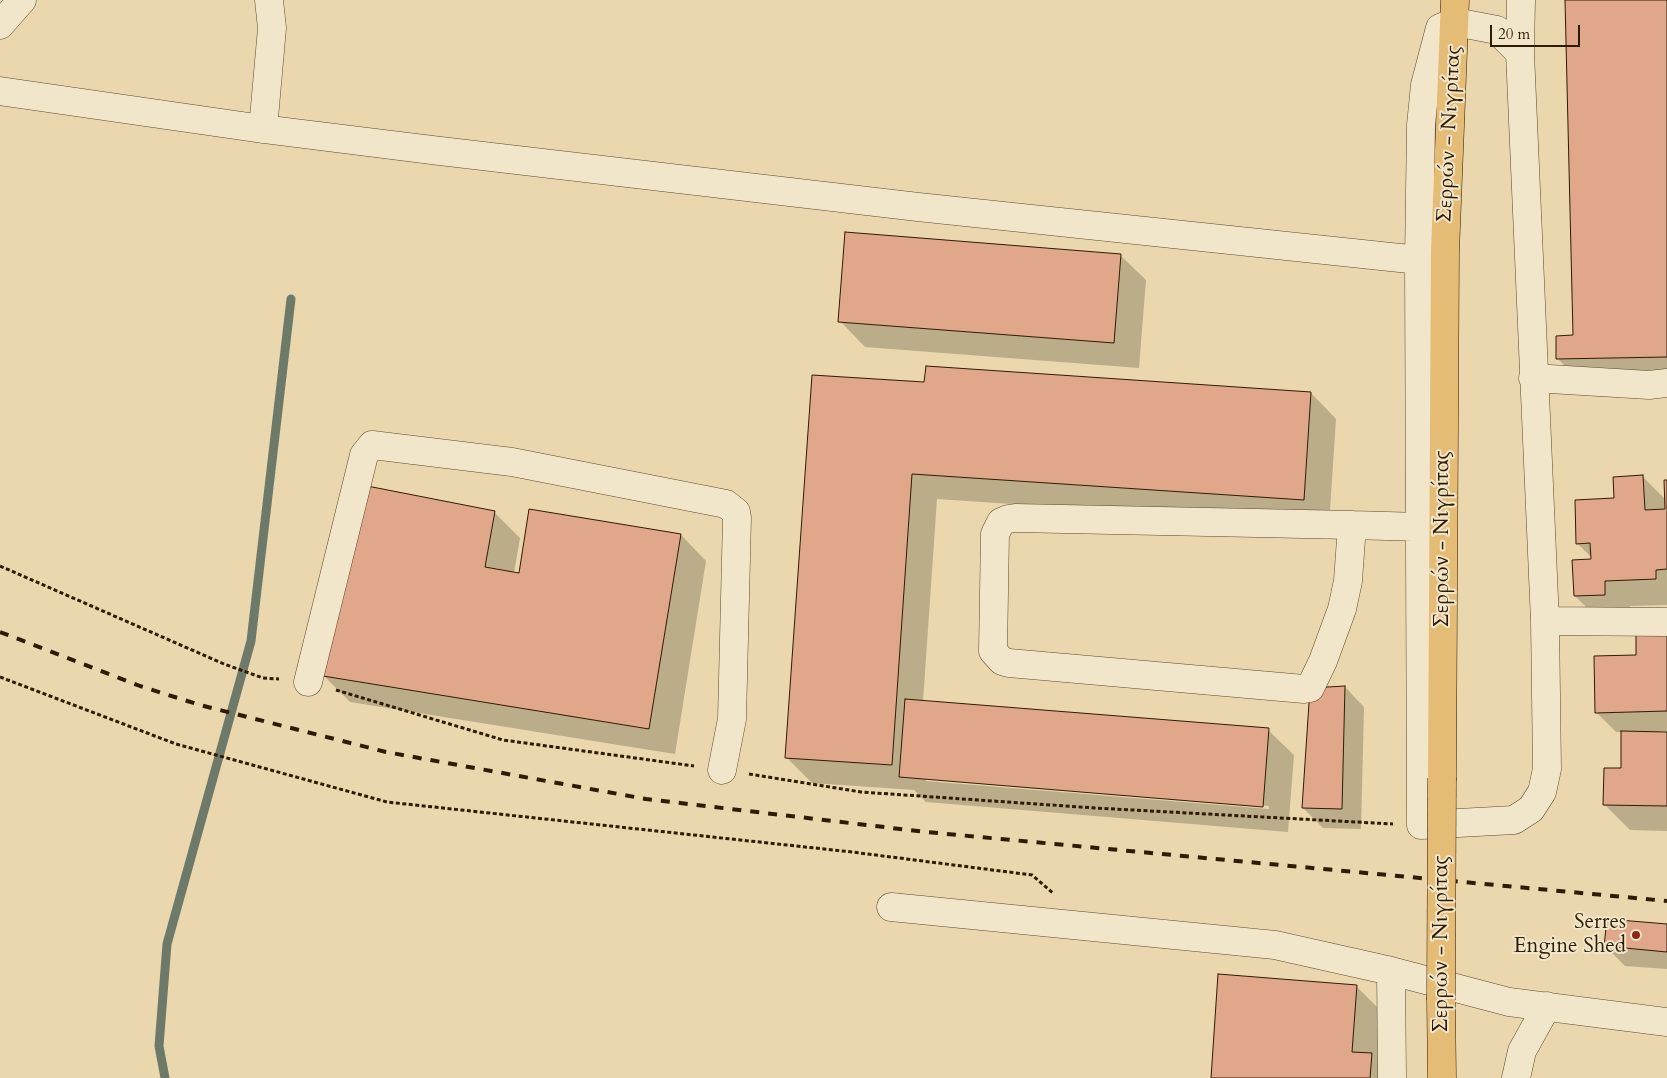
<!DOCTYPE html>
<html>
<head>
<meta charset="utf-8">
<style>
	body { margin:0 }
	#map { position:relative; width:1667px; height:1078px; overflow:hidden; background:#ead7ad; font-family:Cardo,serif }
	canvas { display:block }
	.scale { position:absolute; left:1490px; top:25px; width:90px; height:22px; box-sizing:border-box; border:2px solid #2e1b02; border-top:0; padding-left:6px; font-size:15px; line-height:18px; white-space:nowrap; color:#2e1b02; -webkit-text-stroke:4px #f1e5ca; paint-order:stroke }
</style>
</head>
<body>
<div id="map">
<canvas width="1667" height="1078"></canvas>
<div class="scale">20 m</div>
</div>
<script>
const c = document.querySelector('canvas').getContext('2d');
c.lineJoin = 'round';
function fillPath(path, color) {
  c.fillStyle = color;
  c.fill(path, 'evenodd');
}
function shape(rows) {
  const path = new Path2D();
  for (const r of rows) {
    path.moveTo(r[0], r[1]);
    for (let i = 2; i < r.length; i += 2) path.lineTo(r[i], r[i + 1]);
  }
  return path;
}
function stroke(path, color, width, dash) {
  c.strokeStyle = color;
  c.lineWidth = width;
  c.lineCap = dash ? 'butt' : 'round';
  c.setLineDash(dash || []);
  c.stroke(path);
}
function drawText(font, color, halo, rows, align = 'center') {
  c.font = font + ' Cardo,serif';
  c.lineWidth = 4;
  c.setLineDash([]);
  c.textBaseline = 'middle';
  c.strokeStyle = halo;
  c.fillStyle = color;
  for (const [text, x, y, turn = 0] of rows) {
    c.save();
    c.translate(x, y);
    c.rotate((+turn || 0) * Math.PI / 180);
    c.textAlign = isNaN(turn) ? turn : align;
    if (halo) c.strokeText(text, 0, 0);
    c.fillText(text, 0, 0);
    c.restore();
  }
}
const shadow = shape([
	[1566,0,1667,0,1667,382,1583,384,1558,359,1574,336],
	[1120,255,1146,280,1139,368,865,347,840,321],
	[926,384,1311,393,1336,419,1329,525,937,499,923,701,1268,730,1294,755,1288,832,926,802,914,790,812,783,786,757],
	[926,778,1269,806,1269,809,926,781],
	[1643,477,1666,500,1667,481,1667,605,1630,606,1630,620,1601,622,1575,596,1592,560,1592,558,1578,544,1615,499],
	[494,512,520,538,514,573,520,574,681,535,706,561,675,754,350,702,324,676],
	[1667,629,1667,731,1660,731,1660,733,1667,733,1667,831,1630,830,1605,805,1622,769,1622,732,1616,732,1596,712,1638,656],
	[1345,687,1364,707,1361,829,1323,828,1303,808],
	[1667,926,1667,969,1625,966,1605,946],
	[1356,986,1382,1012,1378,1062,1394,1078,1212,1078]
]);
const stream = shape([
	[165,1078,159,1046,167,944,251,641,291,299]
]);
const building = shape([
	[1565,0,1667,0,1667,357,1556,359,1556,336,1573,335,1565,0],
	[845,232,1121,254,1114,343,838,322,845,232],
	[926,366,1311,392,1304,500,912,474,892,765,785,758,812,375,924,382,926,366],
	[1643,475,1645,510,1665,509,1664,480,1667,480,1667,569,1656,570,1656,579,1605,581,1605,595,1574,596,1572,560,1591,559,1590,543,1576,544,1575,500,1614,498,1613,477,1643,475],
	[357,484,495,511,485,567,519,573,529,509,681,534,649,729,323,676,357,484],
	[1667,628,1667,711,1595,713,1594,656,1636,655,1636,629,1667,628],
	[1345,686,1342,809,1302,808,1310,688,1345,686],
	[905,699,1269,728,1263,807,899,777,905,699],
	[1621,731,1667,732,1667,806,1603,805,1604,768,1621,768,1621,731],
	[1607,919,1667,924,1667,952,1604,946,1607,919],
	[1218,974,1357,985,1352,1052,1372,1053,1370,1078,1211,1078,1218,974]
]);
const path = shape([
	[0,566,224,664,263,678,279,679],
	[0,677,176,744,387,802,852,852,1032,875,1054,894],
	[336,690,503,740,694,766],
	[749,774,861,792,1095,808,1393,824]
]);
const minor = shape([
	[0,25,22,0],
	[1520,53,1497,30,1455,22,1440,28,1425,85,1421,125,1419,260,1421,825,1514,820,1531,809,1542,792,1547,769,1545,621,1520,53,1521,0],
	[0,91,263,129,440,151,918,207,1419,260],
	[263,129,272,28,269,0],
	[1533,378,1649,385,1667,383],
	[1352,525,1348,581,1342,609,1323,661,1310,688,1304,689,1009,663,1002,661,993,651,995,534,1001,522,1008,519,1015,518,1352,525,1421,527],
	[1545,621,1667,622],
	[308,682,364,455,372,445,512,462,726,504,736,512,737,518,732,719,722,770],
	[891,907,1275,945,1391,971,1509,1002,1667,1022],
	[1391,971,1392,1078],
	[1516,1078,1522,1051,1547,1006]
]);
const major = shape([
	[1442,778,1445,252,1455,0],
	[1441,1000,1442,1078]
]);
const rail = shape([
	[0,632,140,686,200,705,386,752,646,799,926,832,1667,901]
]);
const majorBridge = shape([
	[1441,1000,1442,778]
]);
const markers = [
	[1636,935,5,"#8f2418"]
];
const streetNames = [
	["Σερρών - Νιγρίτας",1450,134,-87],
	["Σερρών - Νιγρίτας",1443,539,-90],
	["Σερρών - Νιγρίτας",1442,944,-90]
];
const poiNames = [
	["Serres",1626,923],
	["Engine Shed",1626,947]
];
fillPath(shadow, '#0003');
stroke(stream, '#6e7a69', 9);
fillPath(building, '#e1a78b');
stroke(building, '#2e1b02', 1);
stroke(minor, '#5d4a2d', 29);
stroke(major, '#2e1b02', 29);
stroke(path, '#2e1b02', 3, [4, 2.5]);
stroke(minor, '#f1e5ca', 28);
stroke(major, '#e5bc76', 28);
stroke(rail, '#2e1b02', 4, [9, 9]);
stroke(majorBridge, '#2e1b02', 29, []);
stroke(majorBridge, '#e5bc76', 28);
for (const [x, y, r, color] of markers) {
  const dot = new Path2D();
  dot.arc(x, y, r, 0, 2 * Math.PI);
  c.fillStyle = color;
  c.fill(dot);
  stroke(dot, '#f1e5ca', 2);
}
drawText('21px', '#2e1b02', '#f1e5ca', streetNames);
drawText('21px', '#2e1b02', '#f1e5ca', poiNames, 'right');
</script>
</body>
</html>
